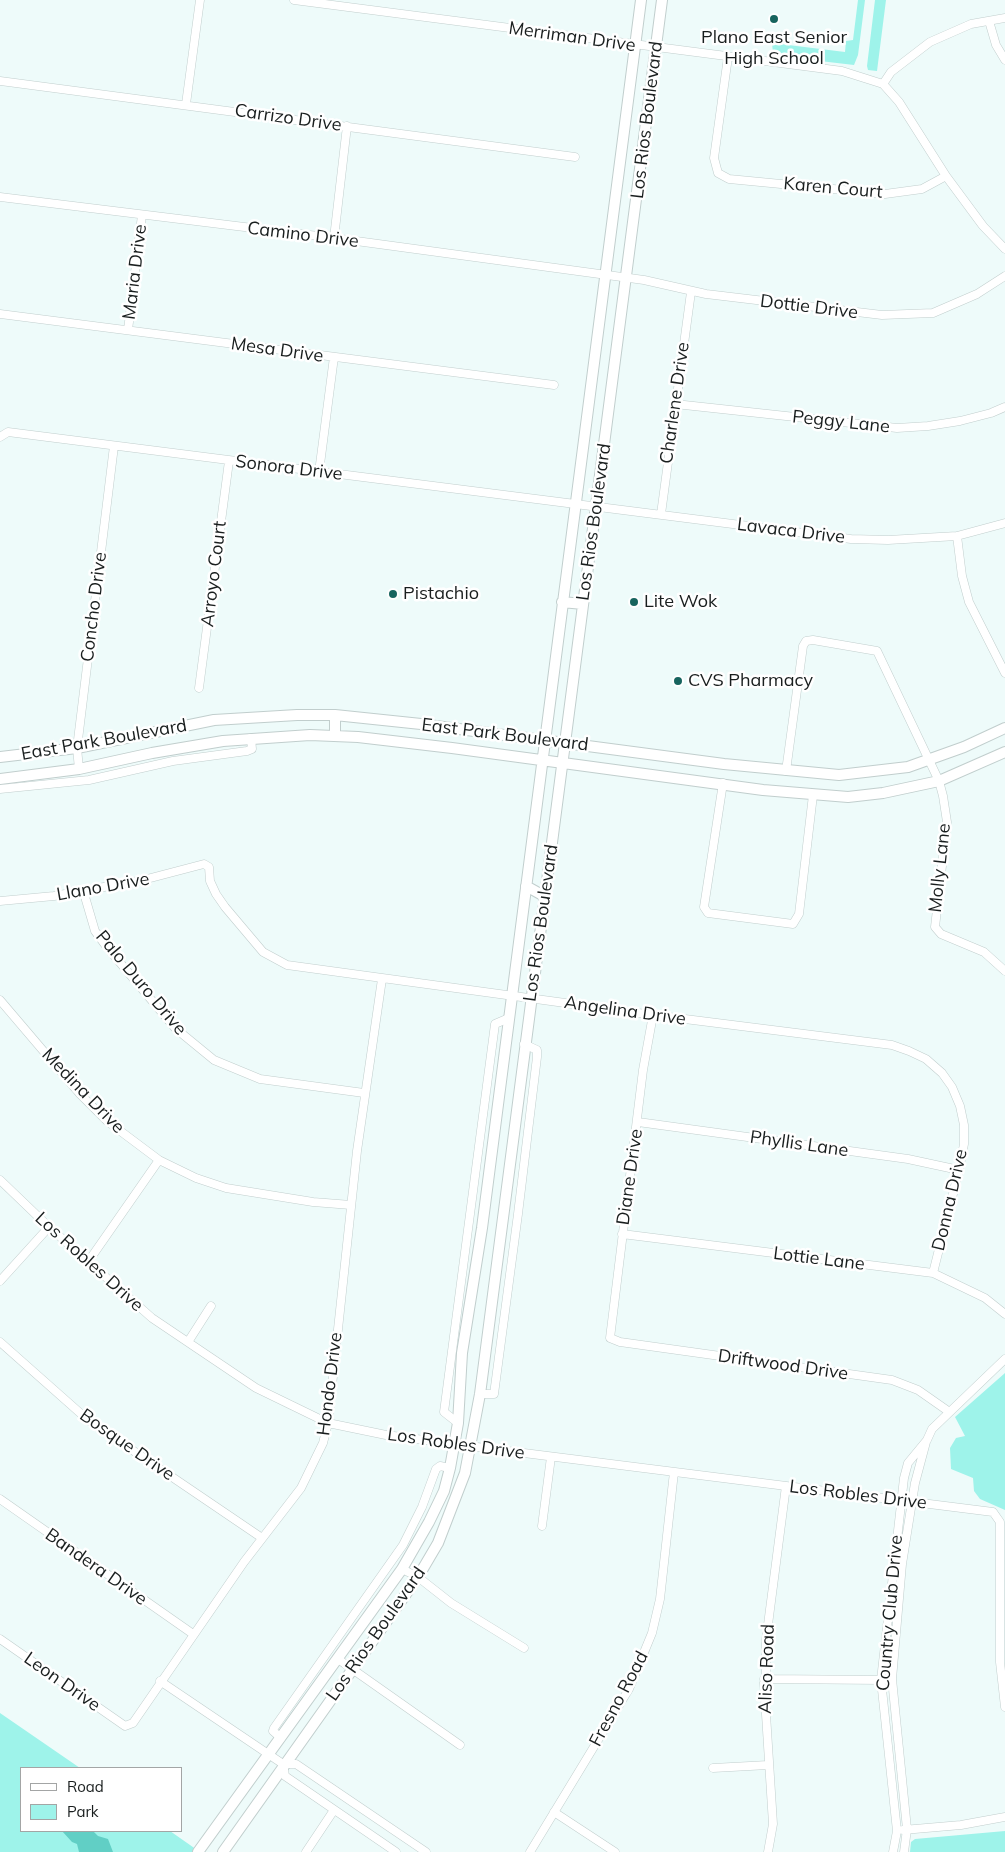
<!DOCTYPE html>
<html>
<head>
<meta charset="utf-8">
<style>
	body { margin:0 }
	#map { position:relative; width:1005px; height:1852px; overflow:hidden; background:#eefbfa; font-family:Mulish,sans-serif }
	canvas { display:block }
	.legend { position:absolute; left:20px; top:1767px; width:162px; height:65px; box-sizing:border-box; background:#fff; border:1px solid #a3a5a5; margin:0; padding:6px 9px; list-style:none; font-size:15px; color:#191e1e }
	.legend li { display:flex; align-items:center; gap:10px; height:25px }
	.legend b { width:25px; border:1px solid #a3a5a5 }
</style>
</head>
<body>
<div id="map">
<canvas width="1005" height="1852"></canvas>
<ul class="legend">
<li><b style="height:6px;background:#fff"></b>Road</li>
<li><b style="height:14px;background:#9ef3ea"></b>Park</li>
</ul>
</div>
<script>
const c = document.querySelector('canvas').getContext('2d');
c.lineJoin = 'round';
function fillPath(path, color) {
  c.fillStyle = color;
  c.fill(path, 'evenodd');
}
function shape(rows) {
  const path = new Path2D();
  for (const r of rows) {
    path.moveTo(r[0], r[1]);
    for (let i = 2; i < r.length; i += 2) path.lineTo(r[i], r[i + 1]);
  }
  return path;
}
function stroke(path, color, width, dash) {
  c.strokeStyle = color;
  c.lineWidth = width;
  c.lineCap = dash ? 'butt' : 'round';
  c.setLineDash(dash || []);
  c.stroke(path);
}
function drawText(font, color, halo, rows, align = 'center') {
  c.font = font + ' Mulish,sans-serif';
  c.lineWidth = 5;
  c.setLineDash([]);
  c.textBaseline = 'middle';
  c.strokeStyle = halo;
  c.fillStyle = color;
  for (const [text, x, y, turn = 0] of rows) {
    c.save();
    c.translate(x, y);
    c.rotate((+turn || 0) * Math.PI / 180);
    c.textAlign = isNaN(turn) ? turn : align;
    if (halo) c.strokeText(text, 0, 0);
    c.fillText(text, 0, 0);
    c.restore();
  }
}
const green = shape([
	[858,0,865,0,858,55,854,65,777,56,773,53,772,43,845,52,846,41,853,40],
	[875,0,886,0,877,71,868,70,867,66],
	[1005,1373,1005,1510,980,1499,974,1491,973,1478,951,1469,950,1448,956,1438,965,1436,955,1417],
	[0,1713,80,1768,21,1768,21,1831,170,1831,200,1852,0,1852],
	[1005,1831,1005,1852,910,1852,911,1842,915,1839]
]);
const water = shape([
	[62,1831,93,1831,98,1836,108,1839,113,1852,79,1852,77,1844,72,1842]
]);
const minor = shape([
	[294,0,842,71,883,84,899,102,946,176,983,226,1005,249],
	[989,21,996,45,1005,60],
	[728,57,714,158,718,173,729,179,885,194,922,189,946,176],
	[0,81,575,157],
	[883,84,891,72,930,42,971,24,1005,18],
	[186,104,200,0],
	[0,197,334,238,644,280,706,294,882,315,933,313,977,294,1005,276],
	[334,238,347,126],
	[0,314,554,385],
	[128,330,142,215],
	[675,404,897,428,928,426,960,421,991,413,1005,407],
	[0,437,8,432,851,539,888,540,957,536,1005,523],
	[319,472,334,357],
	[661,514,691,292],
	[957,536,962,576,969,602,1005,673],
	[199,688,229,461],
	[79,769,77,748,114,446],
	[786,771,803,646,806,641,813,640,877,651,939,781,943,796,947,822,935,927,941,934,984,952,1005,971],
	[723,783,704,907,708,913,793,924,799,914,813,795],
	[0,789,89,780,173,761,247,751,252,749,251,738],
	[83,890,95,931,106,946,175,1028,214,1060,260,1079,364,1093],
	[0,901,54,896,143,880,204,864,209,867,210,881,216,894,225,907,263,952,287,965,653,1015,892,1045,909,1051,926,1059,942,1073,952,1087,960,1106,964,1125,964,1144,959,1170,933,1273],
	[0,1000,80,1094,107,1121,159,1160,196,1178,226,1188,313,1202,351,1205],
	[653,1015,643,1070,610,1338,620,1342,892,1380,918,1390,948,1411],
	[638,1122,908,1159,959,1170],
	[0,1180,49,1227,152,1318,256,1388,328,1423,386,1435,500,1450,993,1512,1000,1522,1000,1662,1005,1707],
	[622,1234,933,1273,985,1298,1005,1314],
	[88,1262,159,1160],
	[0,1281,49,1227],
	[0,1342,88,1420,262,1538],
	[188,1342,211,1306],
	[480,1394,494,1394,518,1214,537,1057,537,1050,524,1044],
	[458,1423,444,1412,495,1024,509,1018],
	[0,1499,193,1634],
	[542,1526,551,1457],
	[402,1569,418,1577,451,1603,524,1648],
	[0,1639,125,1726,133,1723,244,1562,301,1488,323,1443,328,1423,357,1151,382,979],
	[338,1659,460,1745],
	[764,1679,884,1680],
	[160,1681,283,1764,296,1764,426,1852],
	[281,1738,273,1731,274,1728,403,1545,422,1507,436,1469,440,1466,450,1468],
	[283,1764,285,1776,396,1852],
	[713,1768,768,1765],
	[554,1812,615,1852],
	[903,1830,961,1825,1005,1817],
	[306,1852,334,1810],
	[530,1852,629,1689,652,1633,660,1599,674,1472],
	[768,1852,773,1824,764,1683,766,1676,766,1640,786,1486],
	[893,1852,897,1831,881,1680,904,1478,908,1463,927,1440,932,1429,1005,1359],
	[904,1852,907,1829,892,1679,902,1564,915,1483,926,1442]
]);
const major = shape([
	[562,602,583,604],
	[335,736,335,715],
	[0,757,77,748,214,720,297,715,335,715,421,724,724,764,839,775,908,767,964,747,1005,728],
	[0,779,79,769,152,753,223,741,310,735,358,737,452,748,763,790,848,797,883,793,939,781,1005,752],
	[526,886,544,896],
	[198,1852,402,1569,429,1522,444,1491,450,1468,458,1423,462,1353,482,1228,641,0],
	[223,1852,418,1577,438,1543,465,1473,480,1394,662,0]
]);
const markers = [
	[774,19,5,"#17645e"],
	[393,594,5,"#17645e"],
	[634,602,5,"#17645e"],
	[678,681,5,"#17645e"]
];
const streetNames = [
	["Merriman Drive",572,37,8],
	["Carrizo Drive",288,118,8],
	["Los Rios Boulevard",647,120,-83],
	["Karen Court",833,188,5],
	["Camino Drive",303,235,7],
	["Maria Drive",135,272,-83],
	["Dottie Drive",809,307,7],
	["Mesa Drive",277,350,8],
	["Charlene Drive",675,403,-82],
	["Peggy Lane",841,422,6],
	["Sonora Drive",289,468,7],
	["Los Rios Boulevard",594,522,-82],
	["Lavaca Drive",791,531,7],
	["Arroyo Court",214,574,-83],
	["Concho Drive",94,607,-83],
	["East Park Boulevard",505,735,7],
	["East Park Boulevard",104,740,-10],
	["Molly Lane",940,868,-84],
	["Llano Drive",103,887,-10],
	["Los Rios Boulevard",541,923,-82],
	["Palo Duro Drive",141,983,50],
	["Angelina Drive",625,1011,8],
	["Medina Drive",83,1091,46],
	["Phyllis Lane",799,1144,8],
	["Diane Drive",630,1177,-82],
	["Donna Drive",950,1200,-77],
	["Lottie Lane",819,1259,7],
	["Los Robles Drive",89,1262,42],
	["Driftwood Drive",783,1365,8],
	["Hondo Drive",330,1384,-83],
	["Los Robles Drive",456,1444,8],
	["Bosque Drive",127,1445,35],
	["Los Robles Drive",858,1495,7],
	["Bandera Drive",96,1567,35],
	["Country Club Drive",890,1613,-85],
	["Los Rios Boulevard",376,1634,-55],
	["Aliso Road",767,1669,-88],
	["Leon Drive",62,1682,35],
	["Fresno Road",619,1699,-62]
];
const poiNames = [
	["Plano East Senior",774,38,"center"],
	["High School",774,59,"center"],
	["Pistachio",403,594],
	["Lite Wok",644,602],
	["CVS Pharmacy",688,681]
];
fillPath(green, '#9ef3ea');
fillPath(water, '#61cfc5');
stroke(minor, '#c1cecd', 9);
stroke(major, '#c1cecd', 12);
stroke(minor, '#fff', 8);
stroke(major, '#fff', 10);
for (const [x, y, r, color] of markers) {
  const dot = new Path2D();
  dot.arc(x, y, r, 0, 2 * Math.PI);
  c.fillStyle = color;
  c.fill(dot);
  stroke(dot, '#fff', 2);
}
drawText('18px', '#191e1e', '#fff', streetNames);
drawText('18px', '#191e1e', '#fff', poiNames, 'left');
</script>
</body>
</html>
